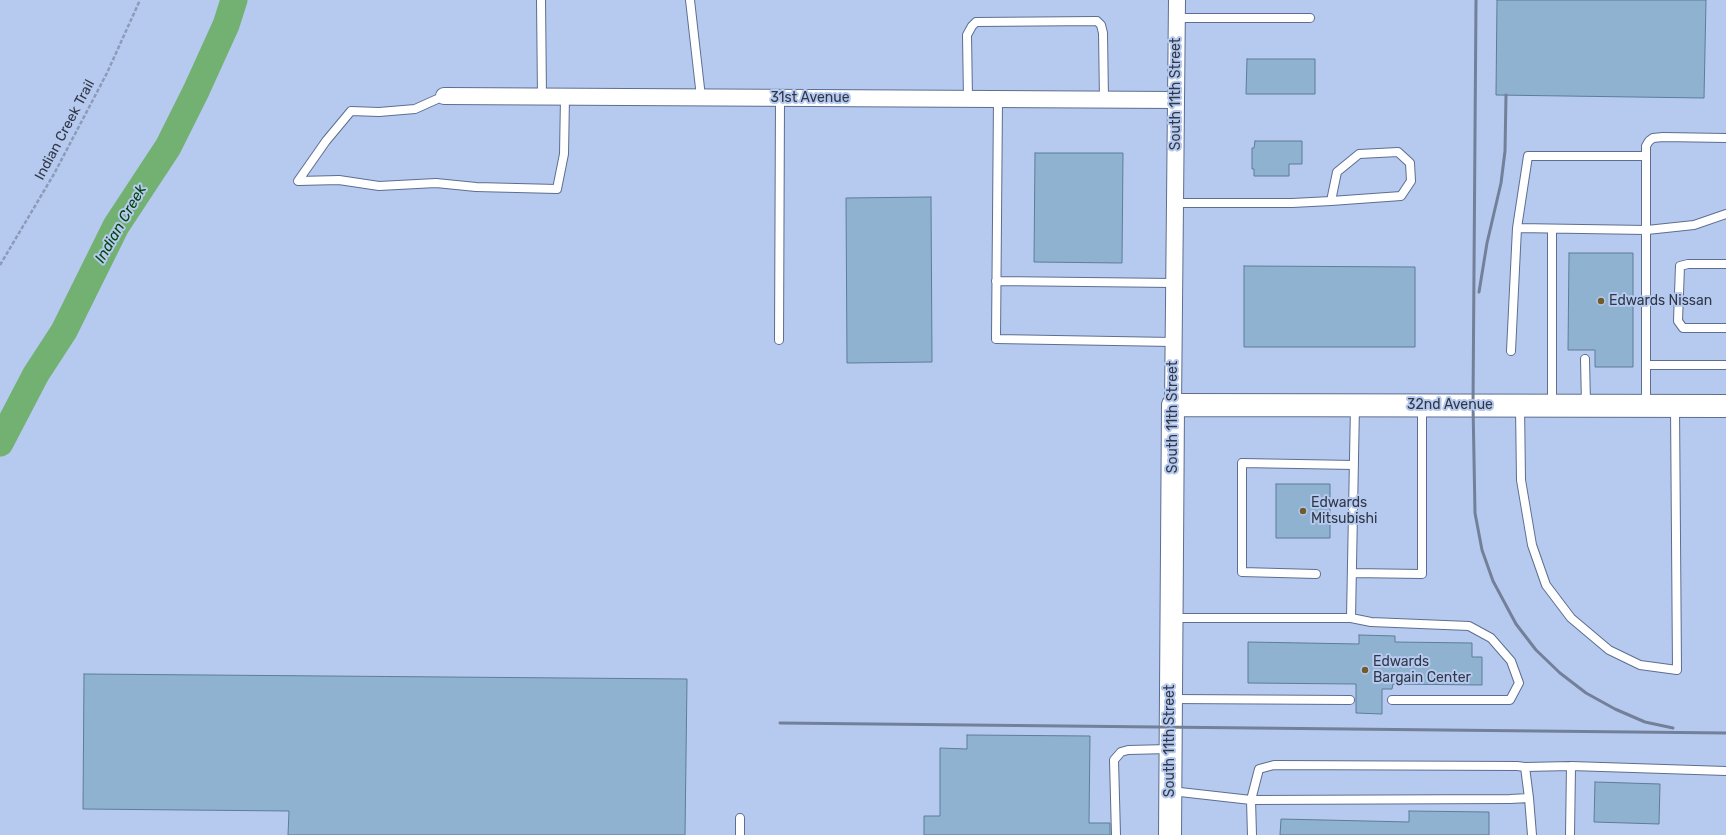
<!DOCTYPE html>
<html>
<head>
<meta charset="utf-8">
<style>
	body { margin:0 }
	canvas { display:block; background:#b6c9ef }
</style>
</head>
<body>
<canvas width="1726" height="835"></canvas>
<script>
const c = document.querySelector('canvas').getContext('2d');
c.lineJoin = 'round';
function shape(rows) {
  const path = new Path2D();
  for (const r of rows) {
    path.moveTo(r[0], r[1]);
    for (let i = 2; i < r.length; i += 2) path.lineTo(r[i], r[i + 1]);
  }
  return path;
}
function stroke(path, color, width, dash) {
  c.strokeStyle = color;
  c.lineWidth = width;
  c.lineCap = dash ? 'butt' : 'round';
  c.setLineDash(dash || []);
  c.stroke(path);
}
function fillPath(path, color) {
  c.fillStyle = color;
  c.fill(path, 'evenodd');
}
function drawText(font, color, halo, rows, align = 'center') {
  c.font = font + ' Rubik,sans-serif';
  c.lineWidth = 4;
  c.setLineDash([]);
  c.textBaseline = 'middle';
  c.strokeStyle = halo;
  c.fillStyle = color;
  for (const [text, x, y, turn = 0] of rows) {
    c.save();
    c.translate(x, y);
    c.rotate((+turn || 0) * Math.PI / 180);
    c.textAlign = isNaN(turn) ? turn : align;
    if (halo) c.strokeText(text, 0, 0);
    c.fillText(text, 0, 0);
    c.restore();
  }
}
const river = shape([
	[0,443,36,374,64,331,116,226,168,147,196,91,226,25,234,0]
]);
const building = shape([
	[1497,0,1706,0,1704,98,1496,95,1497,0],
	[1247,59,1315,59,1315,94,1246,94,1247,59],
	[1255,141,1302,141,1302,164,1289,164,1289,176,1254,176,1254,169,1252,169,1252,148,1254,148,1255,141],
	[1035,153,1123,153,1122,263,1034,262,1035,153],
	[931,197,932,362,847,363,846,198,931,197],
	[1569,253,1633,253,1633,367,1595,367,1595,350,1568,350,1569,253],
	[1244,266,1415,267,1415,347,1244,347,1244,266],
	[1276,484,1330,484,1330,538,1276,538,1276,484],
	[1359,635,1395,636,1395,642,1472,643,1472,657,1482,657,1482,685,1393,684,1392,689,1382,689,1382,714,1356,713,1356,684,1248,683,1248,642,1359,644,1359,635],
	[84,674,687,679,685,835,288,835,289,811,83,809,84,674],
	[967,735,1090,736,1089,823,1110,823,1110,835,924,835,924,816,940,816,940,748,967,749,967,735],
	[1595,782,1660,784,1659,824,1594,822,1595,782],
	[1409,811,1489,812,1489,835,1280,835,1281,819,1409,822,1409,811]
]);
const path = shape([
	[0,265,54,174,107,73,140,0]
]);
const lane = shape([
	[541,0,542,97],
	[690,0,701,97],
	[1177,18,1310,18],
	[444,96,415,109,379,112,351,111,326,141,298,181,339,180,379,186,436,183,476,187,557,189,564,154,565,97],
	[968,99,967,35,972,26,976,22,1097,21,1101,25,1103,33,1104,100],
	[998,99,996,339,1173,342],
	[1176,203,1292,203,1331,201,1401,196,1411,181,1410,163,1398,152,1359,154,1337,172,1331,201],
	[1517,228,1647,230,1694,225,1726,214],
	[1726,264,1688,264,1680,266,1678,321,1683,328,1726,328],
	[996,281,1174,283],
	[779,340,780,98],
	[1511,351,1517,228,1528,156,1646,156],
	[1585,359,1586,404],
	[1647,365,1726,365],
	[1552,404,1552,229],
	[1646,404,1646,146,1649,141,1653,138,1663,137,1726,138],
	[1520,406,1521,480,1532,545,1546,585,1571,618,1609,650,1640,665,1677,670,1675,406],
	[1352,573,1422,574,1422,405],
	[1316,574,1242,572,1242,463,1354,465],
	[1173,618,1351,618,1355,405],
	[1351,618,1371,622,1469,626,1491,638,1511,661,1519,683,1510,700,1392,700],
	[1172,699,1350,700],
	[1571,766,1726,771],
	[1525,767,1571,766,1570,835],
	[1171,791,1251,800,1252,835],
	[1529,798,1525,767,1517,766,1274,765,1259,769,1251,800,1510,799,1529,798,1532,835],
	[740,835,740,818],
	[1116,835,1114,760,1121,752,1128,750,1169,749]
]);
const street = shape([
	[444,96,1176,100],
	[1173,405,1177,0]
]);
const secondary = shape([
	[1170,835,1173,405,1726,406]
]);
const rail = shape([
	[1476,0,1473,405,1475,513,1482,550,1493,581,1516,624,1536,650,1560,673,1586,693,1615,709,1645,722,1673,728],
	[1479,292,1487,243,1501,183,1505,151,1506,95],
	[780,723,1726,733]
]);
const markers = [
	[1601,301,4,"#725b2b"],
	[1303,511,4,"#725b2b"],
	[1365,670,4,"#725b2b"]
];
const streetNames = [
	["South 11th Street",1176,94,-90],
	["31st Avenue",810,98],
	["Indian Creek Trail",65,130,-62],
	["32nd Avenue",1450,405],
	["South 11th Street",1173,417,-90],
	["South 11th Street",1170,741,-90]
];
const poiNames = [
	["Edwards Nissan",1609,301],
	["Edwards",1311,503],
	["Mitsubishi",1311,519],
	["Edwards",1373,662],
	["Bargain Center",1373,678]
];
const waterNames = [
	["Indian Creek",121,224,-60]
];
stroke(river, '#73b173', 27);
fillPath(building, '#8fb2d0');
stroke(building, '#5c7d99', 1);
stroke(lane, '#5d6e90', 10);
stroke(street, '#5d6e90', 18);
stroke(secondary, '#5d6e90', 24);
stroke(path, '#8c9bba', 2.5, [4, 2]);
stroke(lane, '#fff', 8);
stroke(street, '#fff', 16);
stroke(secondary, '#fff', 22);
stroke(rail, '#73809a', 3);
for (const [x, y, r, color] of markers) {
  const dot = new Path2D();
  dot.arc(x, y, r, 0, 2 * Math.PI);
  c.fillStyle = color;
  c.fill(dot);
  stroke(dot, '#b6c9ef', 1.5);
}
drawText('14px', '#303847', '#b6c9ef', streetNames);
drawText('14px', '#303847', '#b6c9ef', poiNames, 'left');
drawText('italic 15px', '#004607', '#b6c9ef', waterNames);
</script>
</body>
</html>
